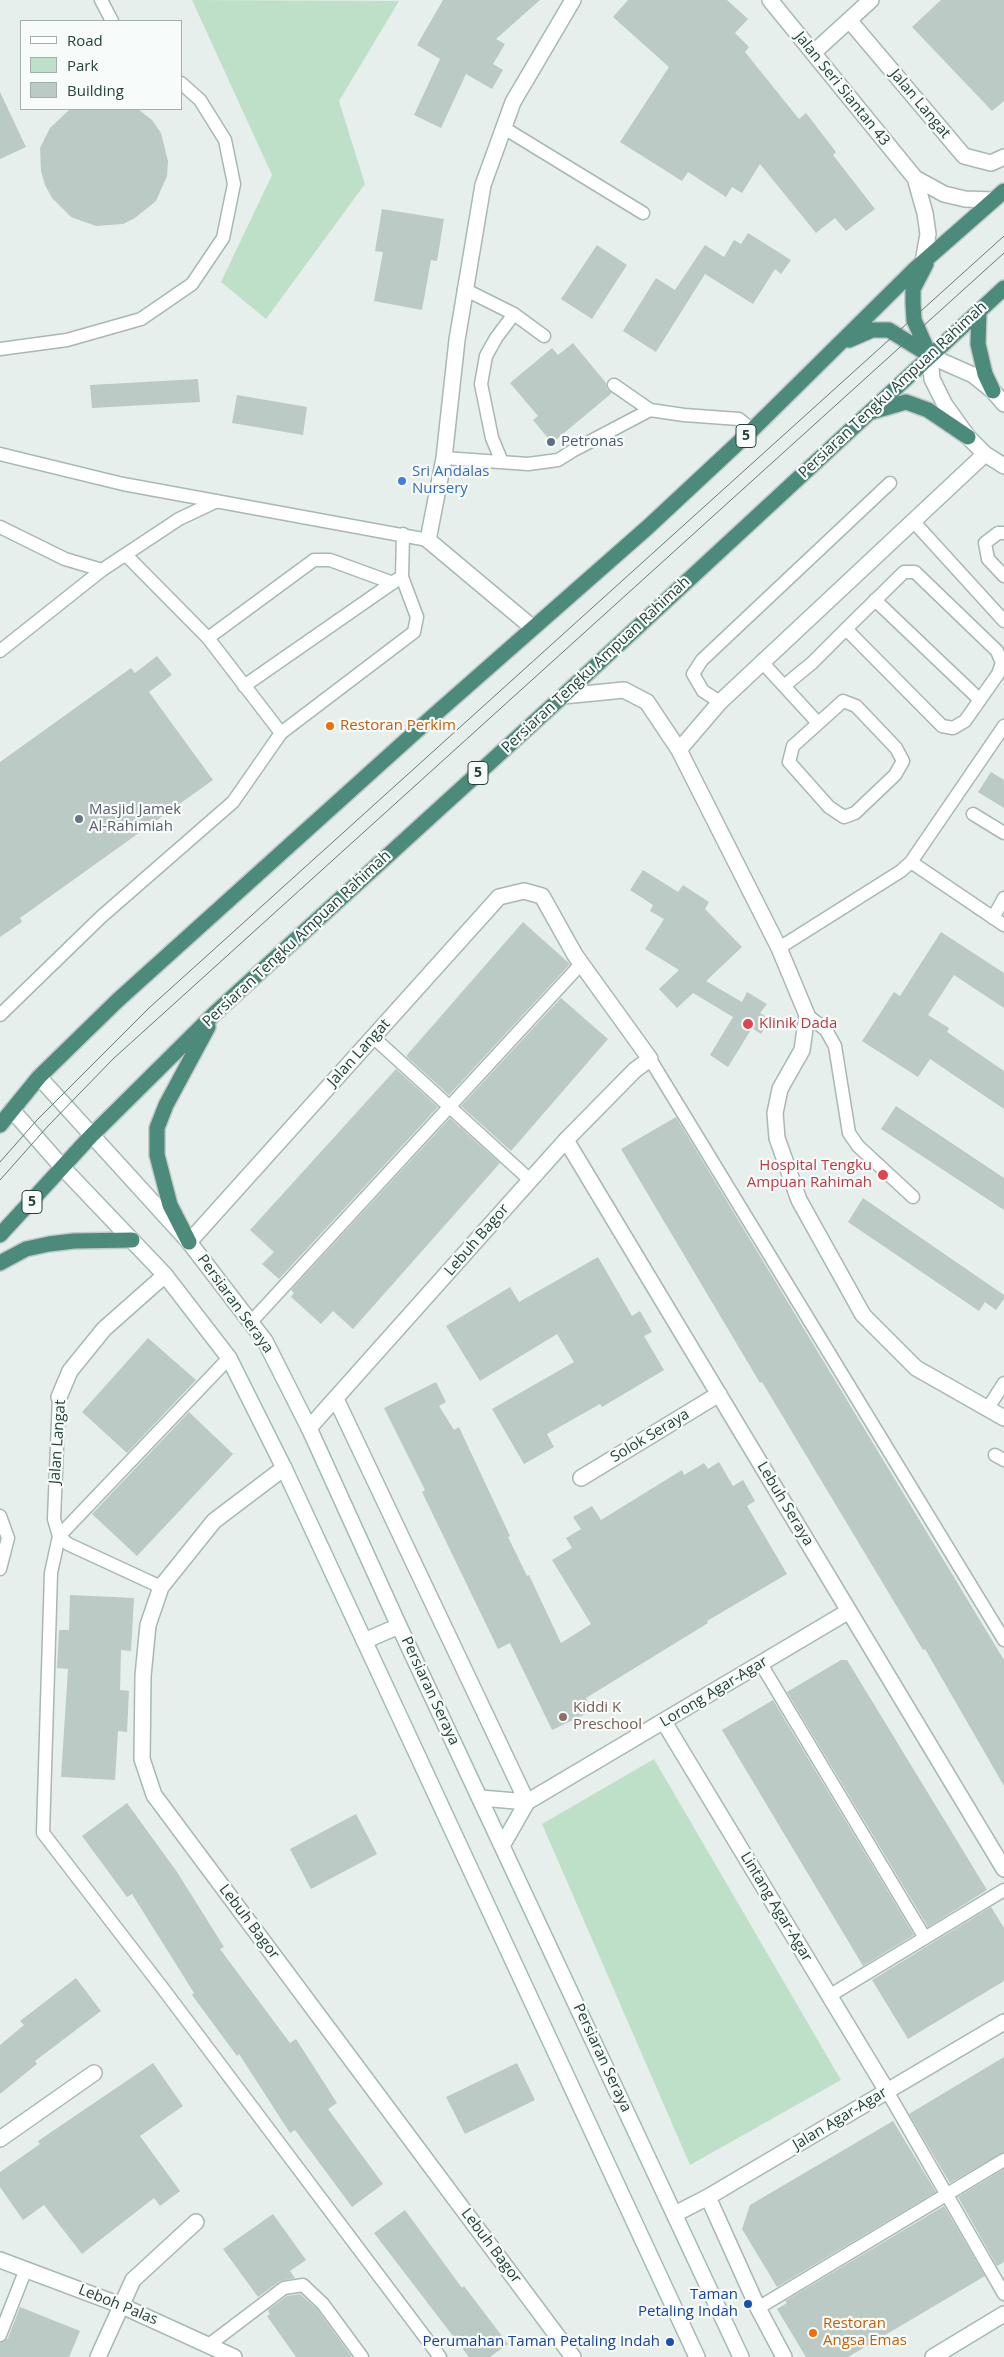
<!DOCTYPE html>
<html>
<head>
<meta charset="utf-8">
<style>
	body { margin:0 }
	#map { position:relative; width:1004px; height:2357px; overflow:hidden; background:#e6efeb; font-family:"Open Sans",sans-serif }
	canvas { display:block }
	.legend { position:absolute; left:20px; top:20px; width:162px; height:90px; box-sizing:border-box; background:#f7fbf9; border:1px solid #a3b1ad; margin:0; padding:6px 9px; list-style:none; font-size:15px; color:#24423a }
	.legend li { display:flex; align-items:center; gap:10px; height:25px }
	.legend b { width:25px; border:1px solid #a3b1ad }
</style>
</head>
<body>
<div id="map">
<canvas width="1004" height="2357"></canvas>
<ul class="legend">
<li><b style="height:6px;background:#fff"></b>Road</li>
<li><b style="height:14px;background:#bfe0c8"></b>Park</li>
<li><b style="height:14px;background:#bbcac4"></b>Building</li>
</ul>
</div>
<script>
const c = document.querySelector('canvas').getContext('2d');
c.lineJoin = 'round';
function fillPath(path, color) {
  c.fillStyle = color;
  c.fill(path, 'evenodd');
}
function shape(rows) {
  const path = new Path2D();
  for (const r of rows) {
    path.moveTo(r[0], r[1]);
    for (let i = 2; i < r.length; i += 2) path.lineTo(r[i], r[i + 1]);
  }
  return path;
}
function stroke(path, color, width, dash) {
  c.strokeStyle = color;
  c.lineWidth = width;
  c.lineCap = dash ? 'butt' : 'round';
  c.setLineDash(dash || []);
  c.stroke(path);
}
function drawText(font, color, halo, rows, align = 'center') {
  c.font = font + ' "Open Sans",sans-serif';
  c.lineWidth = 4.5;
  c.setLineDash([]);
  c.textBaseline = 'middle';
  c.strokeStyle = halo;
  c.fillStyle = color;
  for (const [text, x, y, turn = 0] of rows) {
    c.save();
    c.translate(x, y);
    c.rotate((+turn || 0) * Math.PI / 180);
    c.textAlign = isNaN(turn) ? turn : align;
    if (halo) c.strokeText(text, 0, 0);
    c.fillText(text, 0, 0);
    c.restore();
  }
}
const green = shape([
	[192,0,399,1,339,101,365,184,266,319,221,282,272,175],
	[654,1759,841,2080,690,2165,542,1824]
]);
const building = shape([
	[443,0,540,0,496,39,505,44,493,64,503,70,492,89,466,74,441,128,414,115,440,59,417,45],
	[628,0,727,0,748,19,735,33,749,47,745,52,799,119,806,113,836,152,833,155,875,209,846,231,835,218,816,233,760,164,742,193,732,187,726,197,688,172,682,181,620,142,669,67,613,17],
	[941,0,1004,0,1004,101,992,111,912,27],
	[0,92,26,147,0,159],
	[70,109,138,109,152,120,161,133,168,161,167,176,156,201,135,218,123,224,96,226,71,217,52,198,45,185,41,171,40,148,50,128],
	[382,209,444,219,437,261,431,260,422,310,374,301,383,252,375,251],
	[748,233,791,260,781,274,775,269,753,304,705,274,656,352,623,331,656,278,675,290,705,245,724,257,734,240,741,244],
	[597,245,627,265,592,319,561,299],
	[573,343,606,383,607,389,612,393,552,443,533,420,538,416,510,383,552,348,558,355],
	[198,379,200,402,92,408,90,385],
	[237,395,307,407,303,435,232,423],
	[157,656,172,675,149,692,213,780,20,918,22,922,0,937,0,762,131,668,135,673],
	[991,772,1004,780,1004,808,978,792],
	[643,870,678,892,683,885,709,902,705,909,742,947,706,981,742,1002,747,992,767,1004,760,1013,770,1019,761,1034,752,1028,728,1067,710,1055,733,1017,693,993,677,1008,659,989,679,970,645,949,664,919,650,911,653,905,630,890],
	[523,922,570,964,449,1095,407,1057,407,1055],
	[941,932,1004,973,1004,1008,954,975,928,1015,949,1028,947,1032,1004,1071,1004,1109,930,1059,918,1077,862,1041,894,992,900,996],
	[561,998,608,1039,511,1151,461,1106],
	[396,1069,438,1107,279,1279,262,1264,274,1252,250,1230],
	[896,1106,1004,1178,1004,1210,881,1129],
	[676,1117,1004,1660,1004,1786,925,1649,923,1650,762,1382,760,1383,621,1149],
	[450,1118,500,1163,353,1329,333,1311,321,1324,291,1297,294,1293,291,1290],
	[863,1198,1004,1295,1004,1299,996,1310,985,1302,979,1311,848,1222],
	[598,1257,632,1316,640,1311,652,1332,644,1336,664,1370,602,1407,600,1404,547,1434,554,1447,524,1464,492,1409,574,1362,557,1334,480,1381,446,1326,510,1287,519,1302],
	[148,1338,196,1380,127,1453,82,1412],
	[436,1382,446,1402,439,1406,454,1430,459,1427,510,1536,508,1537,527,1576,529,1575,561,1643,591,1624,552,1560,572,1548,566,1538,581,1529,573,1517,592,1506,601,1520,682,1470,684,1475,704,1463,708,1469,719,1462,733,1486,743,1480,755,1501,747,1506,787,1574,707,1621,708,1623,586,1698,592,1711,552,1730,510,1643,498,1649,422,1492,425,1490,384,1408],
	[189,1412,233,1454,137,1556,92,1514],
	[70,1595,134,1598,131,1651,121,1650,120,1690,129,1691,127,1732,118,1731,115,1780,61,1777,68,1669,57,1668,59,1630,69,1630],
	[841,1660,847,1660,987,1890,928,1927,787,1692],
	[773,1700,914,1935,863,1966,722,1730],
	[127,1803,177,1872,224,1947,220,1949,290,2043,296,2039,337,2103,328,2109,383,2184,352,2207,295,2130,290,2133,239,2054,237,2056,192,1995,194,1993,132,1894,127,1897,82,1836],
	[356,1814,377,1854,311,1889,290,1849],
	[991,1907,1004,1928,1004,1981,908,2039,872,1980],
	[76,1978,101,2011,35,2061,37,2064,0,2094,0,2045,24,2025,20,2021],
	[1004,2057,1004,2152,950,2183,909,2114],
	[153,2063,183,2106,140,2136,180,2191,160,2206,154,2198,82,2254,44,2205,23,2220,0,2187,0,2172,40,2144,38,2141],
	[517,2063,535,2100,465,2134,446,2097],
	[893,2121,936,2192,777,2287,742,2229,750,2205],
	[1004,2169,1004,2262,997,2266,958,2197],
	[944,2206,985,2276,848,2357,806,2357,777,2309,787,2303,785,2301],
	[405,2210,462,2288,464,2286,508,2344,490,2357,469,2357,374,2233],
	[273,2214,306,2260,290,2271,295,2278,280,2281,258,2297,223,2249],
	[300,2294,317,2309,352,2357,296,2357,267,2316,270,2314,268,2310,287,2296],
	[20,2307,80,2331,69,2357,0,2357,0,2343,8,2338]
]);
const service = shape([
	[101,0,112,21],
	[504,128,643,213],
	[464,289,514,314,544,336],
	[0,349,67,340,141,319,192,284,223,238,234,184,225,140,200,100,181,83],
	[614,385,650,410],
	[0,454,123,484,428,540],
	[444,458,528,464,558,460,574,450,650,410,684,415,739,419,752,430],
	[502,462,492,438,481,384,486,356,496,338,514,314],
	[913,521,1004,621],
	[0,527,65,559,102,570,179,519,217,501],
	[1004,533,998,533,985,543,988,559,1004,576],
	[126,555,208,638,281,733],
	[875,600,980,700],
	[208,638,314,560,330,560,393,583],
	[0,651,102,570],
	[762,662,784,686,812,663,846,629,904,572,915,572,997,651,1002,663,998,674,965,721,953,728,942,726,846,629],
	[244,686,398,579],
	[784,686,818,723],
	[843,701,856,706,896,748,903,761,895,775,855,813,844,817,829,807,789,762,793,746,843,701],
	[720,702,703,691,693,674,702,660,890,483],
	[973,814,1004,833],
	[911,862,1004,925],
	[993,918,1004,898],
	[779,948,901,871,911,862,1004,726],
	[0,1015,101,917,233,802,281,733,414,632,417,617,402,577,403,534],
	[807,1015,826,1030,835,1046,849,1133,858,1146,913,1197],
	[373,1037,530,1180],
	[650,1059,1004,1640],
	[251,1322,581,964],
	[229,1358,59,1536,51,1573,43,1833,164,1990,440,2357],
	[59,1397,54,1519,59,1536,68,1544,161,1587],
	[988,1408,1004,1383],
	[995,1455,1004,1460],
	[0,1516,8,1538,0,1569],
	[761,1664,925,1938],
	[829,1996,1004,1890],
	[887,2091,1004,2294],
	[758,2308,1004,2160],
	[0,2335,26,2269],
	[210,2344,284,2288,303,2285,323,2304,362,2357]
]);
const minor = shape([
	[770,0,915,178,944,194,965,199,993,200],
	[849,20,964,156,991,163,1004,157],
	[813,53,871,0],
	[915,178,925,213,928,234,923,262],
	[1004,404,993,391,973,375,930,356,932,379,945,405,968,437,985,454,1004,466],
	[533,628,428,540,444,458,457,340,483,185,513,102,573,0],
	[563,696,624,690,647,702,679,750,779,948,807,1015,802,1050,780,1089,775,1113,777,1138,799,1200,863,1315,916,1368,1004,1418],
	[679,750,720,702,985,454],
	[566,1140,1004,1869],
	[189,1242,499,897,524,891,542,896,575,955,650,1059,635,1070,566,1140,309,1428],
	[59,1397,70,1371,104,1329,165,1275],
	[336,1399,527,1802],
	[284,1468,214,1521,161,1587,148,1625,143,1676,142,1759,154,1795,573,2357],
	[581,1478,719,1394],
	[664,1722,887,2091],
	[481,1798,527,1802],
	[503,1844,527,1802,849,1611],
	[0,2139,94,2073],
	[708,2197,758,2308,784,2357],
	[675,2214,708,2197,1004,2022],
	[0,2260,120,2305,234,2357],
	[98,2357,133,2280,196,2222],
	[933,2357,1004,2314]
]);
const secondary = shape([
	[39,1077,189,1242,265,1341,309,1428,399,1626,741,2357],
	[12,1110,63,1168,165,1275,229,1358,284,1468,697,2357],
	[364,1641,399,1626]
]);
const trunk = shape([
	[926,264,913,289,913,303,914,320,930,356],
	[979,311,978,344,985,374,993,391],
	[849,340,872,330,889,330,929,355],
	[871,412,906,402,928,410,968,437],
	[0,1125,39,1077,118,1000,432,717,648,527,752,430,914,270,1004,191],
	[0,1235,91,1136,215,1013,563,696,1004,288],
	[189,1242,170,1205,157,1155,157,1128,166,1105,208,1027],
	[0,1263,26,1249,49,1244,74,1241,132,1240]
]);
const tram = shape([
	[0,1162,37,1120,149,1008,1004,236],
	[0,1180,48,1126,113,1059,1004,253]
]);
const markers = [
	[551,442,5,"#5c6f8a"],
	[402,481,5,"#3f7fe0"],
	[330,726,5,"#e8710a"],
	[79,819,5,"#6b7280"],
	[748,1024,6,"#e0444e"],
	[883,1175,6,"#e0444e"],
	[563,1717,5,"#8d6e63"],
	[748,2304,5,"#1a4fb4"],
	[813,2333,5,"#e8710a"],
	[670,2342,5,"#1a4fb4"]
];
const shields = [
	[746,436,20],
	[478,773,20],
	[32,1202,20]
];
const shieldNames = [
	["5",746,436],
	["5",478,773],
	["5",32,1202]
];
const streetNames = [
	["Jalan Seri Siantan 43",842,89,51],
	["Jalan Langat",920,104,50],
	["Persiaran Tengku Ampuan Rahimah",893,390,-43],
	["Persiaran Tengku Ampuan Rahimah",596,665,-43],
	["Persiaran Tengku Ampuan Rahimah",297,939,-43],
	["Jalan Langat",359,1053,-48],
	["Lebuh Bagor",477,1240,-49],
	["Persiaran Seraya",235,1304,54],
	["Solok Seraya",650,1436,-31],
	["Jalan Langat",58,1442,-86],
	["Lebuh Seraya",785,1504,59],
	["Persiaran Seraya",430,1691,65],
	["Lorong Agar-Agar",714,1692,-31],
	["Lintang Agar-Agar",776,1907,59],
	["Lebuh Bagor",249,1922,53],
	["Persiaran Seraya",602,2058,65],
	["Jalan Agar-Agar",840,2119,-31],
	["Lebuh Bagor",491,2246,53],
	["Leboh Palas",118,2305,22]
];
const serviceNames = [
	["Petronas",561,442]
];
const shopNames = [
	["Sri Andalas",412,472],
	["Nursery",412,489]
];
const foodNames = [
	["Restoran Perkim",340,726],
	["Restoran",823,2324],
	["Angsa Emas",823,2341]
];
const worshipNames = [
	["Masjid Jamek",89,810],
	["Al-Rahimiah",89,827]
];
const healthNames = [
	["Klinik Dada",759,1024],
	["Hospital Tengku",872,1166,"right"],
	["Ampuan Rahimah",872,1183,"right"]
];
const educationNames = [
	["Kiddi K",573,1708],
	["Preschool",573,1725]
];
const transitNames = [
	["Taman",738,2295],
	["Petaling Indah",738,2312],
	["Perumahan Taman Petaling Indah",660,2342]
];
fillPath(green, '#bfe0c8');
fillPath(building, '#bbcac4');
stroke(service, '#a8b8b2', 15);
stroke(minor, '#a8b8b2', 18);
stroke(secondary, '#a4bbb3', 18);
stroke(trunk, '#c2cac8', 18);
stroke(service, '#fff', 12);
stroke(minor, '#fff', 15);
stroke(secondary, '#fff', 15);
stroke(trunk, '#4c8a7c', 15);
stroke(tram, '#5f7d75', 1);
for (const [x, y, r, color] of markers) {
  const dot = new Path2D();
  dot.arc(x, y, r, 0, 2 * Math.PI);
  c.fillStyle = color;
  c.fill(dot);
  stroke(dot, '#f7fbf9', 2);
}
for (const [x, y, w] of shields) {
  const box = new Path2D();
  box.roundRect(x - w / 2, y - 11.5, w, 23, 4);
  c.fillStyle = '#f7fbf9';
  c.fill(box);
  stroke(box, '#24423a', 1);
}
drawText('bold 14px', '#24423a', null, shieldNames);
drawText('15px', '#24423a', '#f7fbf9', streetNames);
drawText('15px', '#4e5e75', '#f7fbf9', serviceNames, 'left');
drawText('15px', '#366cbe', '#f7fbf9', shopNames, 'left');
drawText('15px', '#c56008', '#f7fbf9', foodNames, 'left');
drawText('15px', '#5b616d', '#f7fbf9', worshipNames, 'left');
drawText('15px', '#be3a42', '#f7fbf9', healthNames, 'left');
drawText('15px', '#785e54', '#f7fbf9', educationNames, 'left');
drawText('15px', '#164399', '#f7fbf9', transitNames, 'right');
</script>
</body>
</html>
